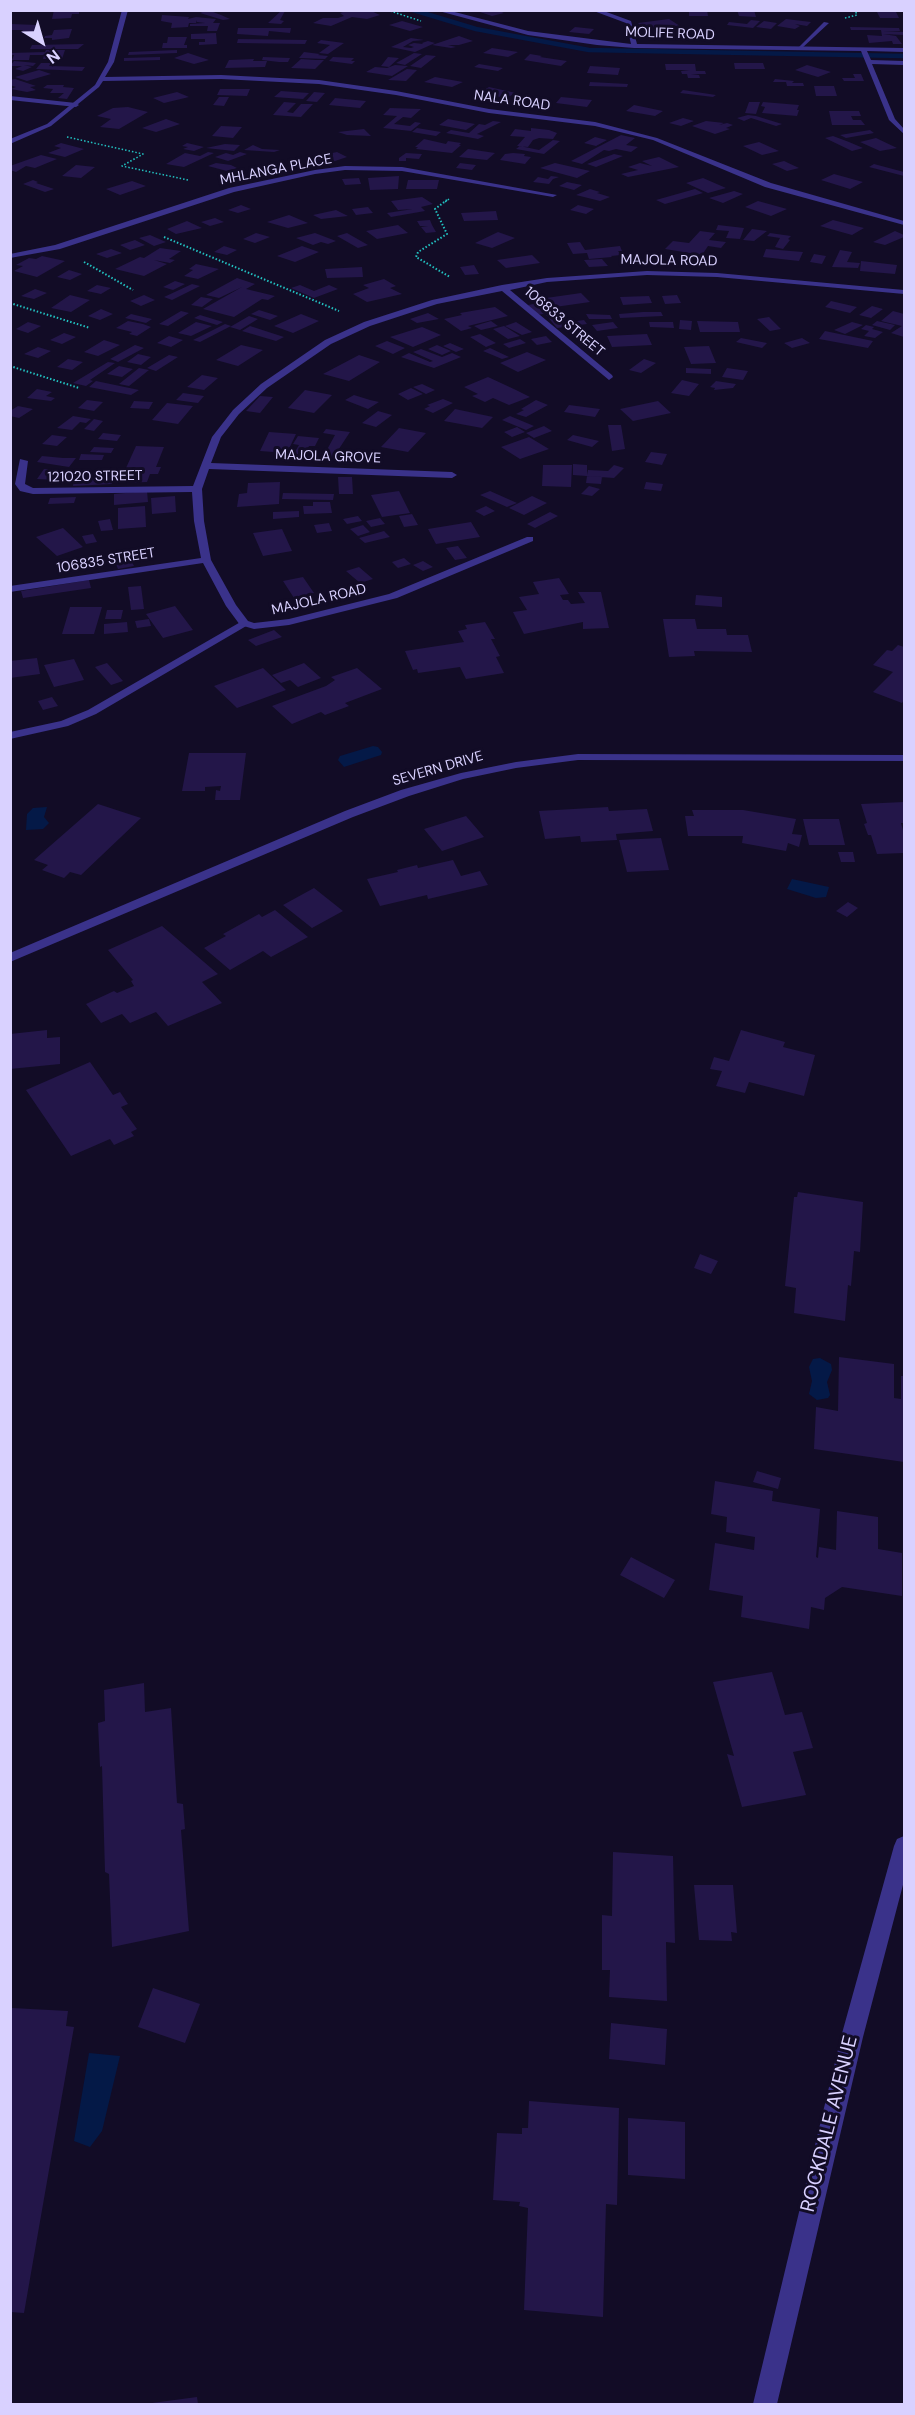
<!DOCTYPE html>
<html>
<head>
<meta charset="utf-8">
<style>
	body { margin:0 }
	#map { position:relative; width:915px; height:2415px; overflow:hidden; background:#120c26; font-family:"DM Sans",sans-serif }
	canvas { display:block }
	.frame { position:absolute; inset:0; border:12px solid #d9d1ff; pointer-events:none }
	.north { position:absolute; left:12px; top:12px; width:60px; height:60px; -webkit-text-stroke:4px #120c26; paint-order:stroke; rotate:143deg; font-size:16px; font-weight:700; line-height:24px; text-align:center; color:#d9d1ff }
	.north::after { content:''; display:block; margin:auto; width:21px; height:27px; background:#d9d1ff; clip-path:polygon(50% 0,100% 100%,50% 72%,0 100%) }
</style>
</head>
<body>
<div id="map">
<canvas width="915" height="2415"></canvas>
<div class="frame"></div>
<div class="north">N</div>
</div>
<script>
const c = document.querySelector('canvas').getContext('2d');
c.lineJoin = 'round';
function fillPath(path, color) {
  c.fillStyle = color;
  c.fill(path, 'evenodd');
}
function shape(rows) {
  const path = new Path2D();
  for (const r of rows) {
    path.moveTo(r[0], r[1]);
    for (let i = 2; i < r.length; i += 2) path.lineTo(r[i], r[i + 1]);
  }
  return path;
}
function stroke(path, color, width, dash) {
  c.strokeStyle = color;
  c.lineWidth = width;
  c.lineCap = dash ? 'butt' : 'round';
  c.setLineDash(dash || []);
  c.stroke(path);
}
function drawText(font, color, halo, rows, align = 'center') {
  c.font = font + ' "DM Sans",sans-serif';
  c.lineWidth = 6;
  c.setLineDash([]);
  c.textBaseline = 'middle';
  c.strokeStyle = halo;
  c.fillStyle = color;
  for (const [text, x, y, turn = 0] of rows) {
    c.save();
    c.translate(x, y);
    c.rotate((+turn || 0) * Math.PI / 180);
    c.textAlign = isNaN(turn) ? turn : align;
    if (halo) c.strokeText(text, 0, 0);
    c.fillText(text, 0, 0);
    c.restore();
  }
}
const water = shape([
	[373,746,378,747,382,752,381,755,344,767,338,760,340,756],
	[47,807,44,817,49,823,43,829,26,830,27,814,33,808],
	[792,879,829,887,826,897,816,898,787,889],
	[820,1358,831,1364,832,1370,827,1382,830,1395,828,1398,817,1400,809,1394,812,1381,809,1367,813,1359],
	[89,2053,120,2056,102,2131,90,2147,74,2141]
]);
const stream = shape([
	[413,10,476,29,589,50,904,56]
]);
const building = shape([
	[54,10,79,10,79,14,72,14,71,18,52,19],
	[208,10,221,15,230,19,223,20,200,13],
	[349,10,369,10,380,15,367,19,352,17,331,26,313,23,323,18,338,18,344,16,340,13],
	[474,10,497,10,504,13,492,16],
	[689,10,707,10,708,16,689,16],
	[737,10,754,10,756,17,739,16],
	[876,10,895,10,899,18,880,18],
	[281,11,285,11,280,20,284,21,281,24,268,23],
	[162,15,189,17,188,19,196,17,216,19,213,23,220,23,217,31,207,31,208,26,190,26,190,24,205,23,197,22,197,20,196,23,189,23,188,27,171,28,172,23,161,21],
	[669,19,680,26,643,28,638,23],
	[786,19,811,22,807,26,795,24,800,26,795,29,777,26],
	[751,20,760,21,753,28,727,25,729,22,747,24],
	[402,21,423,27,410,31,389,25],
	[764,21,777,23,771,29,756,27],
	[11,24,37,25,35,28,38,28,35,33,21,33,23,30,10,30],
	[575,27,594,29,589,34,569,32],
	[850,27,899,28,900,31,883,31,904,32,904,35,883,34,896,36,902,44,893,44,892,41,869,43,867,35,882,36,881,30,851,30],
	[238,28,291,28,290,33,269,31,268,36,237,34],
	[72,29,69,38,52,40,52,38,44,38,45,36,52,35,54,30],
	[216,33,217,44,199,45,199,42,205,42,205,39,191,39,191,34],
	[459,36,473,41,459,45,448,45,456,47,451,48,432,45],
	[168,37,187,37,184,45,187,45,187,48,162,48,163,43,167,43],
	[411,38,424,40,413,41,403,47,411,48,414,47,408,45,414,43,423,44,422,43,428,41,435,43,415,52,391,47],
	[238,39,307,40,305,44,237,43],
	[321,40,344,43,328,54,319,53,330,45,317,43],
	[84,44,78,49,30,49,32,45],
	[492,48,518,52,508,57,483,53],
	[46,50,65,50,62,59,43,59,44,55,30,55,29,60,12,60,14,55,10,55,10,53,45,52],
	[177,50,177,53,128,55,129,52],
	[304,52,320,54,318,55,328,56,325,59,299,58],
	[188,53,209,60,194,64,174,58],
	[414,53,422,54,405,65,396,63],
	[530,54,542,56,540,57,567,61,561,66,524,60],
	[426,55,436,56,421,68,410,66],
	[160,57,160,60,124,61,124,58],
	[263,57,290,58,288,62,279,62,262,60],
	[333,57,354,58,351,61,355,61,352,64,329,61],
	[388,57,399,58,389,67,381,66],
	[254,59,253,61,267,61,265,67,225,68,229,60],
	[301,59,316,60,324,60,315,69,291,68],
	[14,61,26,62,36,63,33,66,24,65,32,67,23,71,15,69,22,66,10,66],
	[41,63,51,63,49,66,85,67,82,71,36,69],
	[734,63,763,63,765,69,735,69],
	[479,64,503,68,498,71,474,67],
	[665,64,695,64,696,71,705,71,706,74,691,74,699,75,700,78,688,78,687,74,682,74,681,71,690,70,666,70],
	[395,65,408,66,392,76,366,72,375,67,387,68],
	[807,65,831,72,818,77,795,70],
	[590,66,620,68,618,75,587,73],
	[407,69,417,70,406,81,388,80],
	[39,70,51,74,27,81,15,77],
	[853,74,861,74,864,81,844,81,842,78,855,78],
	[435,77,463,82,452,87,424,82],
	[15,79,36,86,30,87,36,90,27,92,11,89,16,87,10,85,10,80],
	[775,79,794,81,792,83,803,83,804,86,787,86,786,82,773,82],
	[590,82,628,84,627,87,589,86],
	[47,85,64,85,63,87,74,88,67,99,58,98,64,93,50,93,53,89,43,88],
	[814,86,834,86,837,96,816,96],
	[489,87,516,93,506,98,479,93],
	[220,89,250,89,247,96,217,95],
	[683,90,716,95,713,97,680,93],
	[281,91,309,93,303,99,274,97],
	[177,92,189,97,164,103,153,98],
	[314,92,325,93,317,102,306,101],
	[219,97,229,97,224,106,213,105],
	[561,97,592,100,587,107,556,103],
	[335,98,366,101,360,108,329,105],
	[284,102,296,103,287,112,293,113,301,104,313,104,301,117,273,115],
	[749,102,760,102,756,114,745,113],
	[763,102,799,105,797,110,799,110,797,116,762,113,765,107,761,106],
	[634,105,663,111,655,116,626,111],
	[128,107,148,112,119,129,100,127,111,119,97,116,113,108],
	[390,108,421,109,411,118,403,117,394,124,410,126,415,122,421,123,411,131,383,128,397,116,383,115],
	[829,111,859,111,861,116,851,116,853,120,861,120,865,125,832,125],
	[748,115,756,116,782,124,776,126,751,118,744,121,737,118],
	[683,118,694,121,681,126,669,123],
	[166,119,180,124,156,132,142,128],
	[448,119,475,124,466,130,439,125],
	[493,121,501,122,477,134,484,136,478,139,446,133,451,130,469,133,479,124,485,125],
	[706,121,724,123,719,125,727,123,733,125,726,128,730,129,715,134,692,126],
	[221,126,242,127,233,138,212,136],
	[417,128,441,132,436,136,412,132],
	[531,128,549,130,557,133,553,139,539,138,533,140,528,147,517,146,525,137,510,136,515,129,531,131],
	[364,129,371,136,347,135,338,132],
	[870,130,874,133,846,138,840,135],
	[621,135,635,138,626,145,638,147,631,152,616,149,609,151,604,150,582,164,571,161],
	[833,136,849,142,863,148,852,151,825,138],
	[595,137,607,140,596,146,584,143],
	[876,138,897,148,880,151,860,142],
	[424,139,446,144,448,141,461,143,459,145,461,145,452,153,416,149,418,147,415,147],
	[553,140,560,141,544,154,516,149,520,146,539,150],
	[759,142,779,151,762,155,743,146],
	[61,143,84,149,65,157,48,153,61,148,54,146],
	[187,143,204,147,194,151,183,149,188,147,182,146],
	[225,144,240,145,234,151,206,148],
	[253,145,262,149,280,150,274,152,244,150],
	[468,149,495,153,487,160,459,157],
	[208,152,214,153,184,167,166,164,185,153,200,156],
	[240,152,247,154,228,161,215,157,226,153,233,155],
	[337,152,347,157,329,163,309,158],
	[406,153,422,154,419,159,406,158,406,161,399,161,399,158],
	[513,153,525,154,524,156,531,157,525,164,500,160,505,154],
	[614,154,623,156,596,167,587,164],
	[41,155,57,159,35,168,26,166,16,172,10,170,10,166],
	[659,157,679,167,628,177,621,174,638,170,628,167,640,163,652,166,642,161],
	[784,161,799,168,787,171,772,164],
	[216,163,231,165,237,168,227,171,208,166],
	[460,163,476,165,472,170,456,168],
	[555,163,590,171,577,178,540,168],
	[874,164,904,172,904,176,869,167],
	[76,165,95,167,81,178,62,176],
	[834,174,863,182,850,189,821,180],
	[399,176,398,189,370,190,368,178],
	[551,176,559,177,553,179,549,184,533,182,538,177,548,179],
	[359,178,361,184,345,185,342,179],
	[703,178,726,188,708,193,686,183],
	[33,180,38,182,36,183,54,189,45,192,23,184],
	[408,180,439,180,437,189,406,189],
	[132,181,146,186,120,195,106,189],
	[567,182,582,185,574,190,559,186],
	[590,189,600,192,597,193,610,197,600,201,576,195],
	[695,189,703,193,665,204,656,200],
	[734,191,743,194,723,203,709,198],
	[422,197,433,204,421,207,425,211,391,217,387,213,413,209,398,210,391,201],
	[758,201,787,209,771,216,745,207],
	[241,205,251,209,238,213,228,210],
	[578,205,594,209,586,214,570,210],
	[368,207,373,213,356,215,352,209],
	[336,210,348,216,321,219,313,215],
	[496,211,498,220,464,221,461,213],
	[289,215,308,223,288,228,267,222],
	[215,218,224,222,210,226,201,222],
	[430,220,432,225,436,232,426,233,421,227,428,226,420,226,417,221],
	[833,220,864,228,852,235,820,226],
	[187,221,202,228,176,234,167,229],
	[398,225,408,233,377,239,366,231],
	[718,225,744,228,740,239,726,238,729,231,716,230],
	[752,229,767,231,754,241,743,240],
	[700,231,715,233,709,240,726,242,721,248,708,246,702,255,665,249,673,241,689,243],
	[895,231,904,235,904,237,885,245,873,242],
	[498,232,515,238,492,248,475,243],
	[256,233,270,237,255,243,243,239],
	[315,233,336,241,328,244,321,242,313,245,296,238],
	[347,233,368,245,358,248,337,236],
	[770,233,791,236,788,239,790,240,783,249,775,247,780,238,767,236],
	[150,235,166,242,154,246,139,238],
	[135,240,145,245,130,250,120,245],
	[580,242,585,250,620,246,622,251,618,251,621,255,611,256,612,257,589,259,587,253,573,254,567,243],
	[224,246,237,250,227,255,214,252],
	[302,246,319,252,295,262,277,256],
	[160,248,181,251,169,259,175,260,170,263,154,260,167,264,144,276,115,269,140,257,144,258],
	[111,249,122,253,107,258,96,254],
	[766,249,803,252,799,261,763,257],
	[840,250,852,252,847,262,860,263,858,268,832,267],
	[814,254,826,256,822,264,810,262],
	[532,255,540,263,506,268,497,260],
	[42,256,65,261,37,277,14,271,23,266,16,265,29,258,36,259],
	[602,259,608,266,589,267,584,260],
	[861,261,897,265,895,274,860,271],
	[196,264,219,269,198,279,184,276,193,270,189,269],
	[474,265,479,274,465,275,460,267],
	[362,267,363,277,327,278,325,269],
	[69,270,82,274,70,280,57,277],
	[237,278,255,284,246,289,275,296,268,300,262,299,234,317,203,309,242,287,219,298,206,295],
	[384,279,396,286,390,288,402,294,367,302,353,294,369,288,363,285],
	[175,281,185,284,173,290,163,287],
	[192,284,200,286,172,300,164,297],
	[97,285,111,288,101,294,87,291],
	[300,285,314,291,329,285,338,289,314,298,291,288],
	[35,289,47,293,34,299,21,296],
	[581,293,590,302,555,307,546,298],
	[70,295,90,300,71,312,51,308],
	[144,295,155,300,141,306,130,301],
	[677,295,681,303,665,304,662,296],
	[649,296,652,303,623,305,620,297],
	[201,297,213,299,202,307,191,305],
	[831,301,857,307,850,313,825,307],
	[539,303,549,313,537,315,528,305],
	[872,306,883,309,871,318,859,315],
	[495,307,508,316,468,326,472,328,461,331,444,319,462,315,460,313],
	[101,309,113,314,100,320,88,316],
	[259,310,278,316,270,320,251,314],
	[181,311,189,313,168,326,159,324],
	[893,311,904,314,904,337,891,333,902,326,881,321],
	[643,312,661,312,663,316,620,318,619,314],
	[428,313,439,319,417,323,410,319],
	[556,313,564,323,584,320,587,324,557,328,546,315],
	[131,314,152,319,146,323,125,318],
	[301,314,319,321,293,333,274,326],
	[586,314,610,315,612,319,589,319],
	[200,315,223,322,217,325,194,318],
	[249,316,258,319,240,330,230,327],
	[769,317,781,329,770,331,757,319],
	[680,320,692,321,691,330,679,329],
	[128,321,143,324,151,327,137,336,129,334,132,332,116,328],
	[491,321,498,326,481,330,474,326],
	[697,321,738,322,740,332,700,332],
	[877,321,895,325,890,330,872,325],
	[28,322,41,326,28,333,16,329],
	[196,322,212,326,191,336,178,333],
	[516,322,532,332,522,335,505,326],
	[613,322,618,328,597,331,592,325],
	[649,322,673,322,674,328,650,327],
	[852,322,863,325,845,334,834,330],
	[225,324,231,326,200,342,193,340],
	[866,325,874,327,872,329,883,332,875,338,864,336,869,331,861,329],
	[250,326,284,337,276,341,242,331],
	[504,326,520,336,508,339,493,329],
	[422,327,441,335,413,347,390,337],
	[825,331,873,341,868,348,819,339],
	[64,333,76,337,62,344,50,340],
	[480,334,496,343,486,347,470,337],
	[647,334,652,345,612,347,607,336],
	[169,336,183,340,171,347,157,343],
	[546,336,552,342,537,345,531,339],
	[741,338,767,343,762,348,736,342],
	[802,338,810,343,792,348,784,343],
	[520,339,526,343,509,348,503,344],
	[104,340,120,345,98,356,84,352],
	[387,341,405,348,393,354,375,346],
	[450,343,464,349,456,352,443,346],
	[135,345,144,348,118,362,110,359],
	[241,345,263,350,238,366,216,360],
	[437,345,451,351,442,355,428,349],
	[709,346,716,363,691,364,684,347],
	[38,347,51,351,38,358,24,354],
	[490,348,509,357,502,359,483,351],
	[421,349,442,357,452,353,461,357,434,368,401,357,409,353,430,362,433,361,413,352],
	[527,352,546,360,518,372,500,363],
	[138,354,151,357,141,365,127,362],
	[169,355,178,357,156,371,147,368],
	[359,355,380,362,349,381,323,374],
	[68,359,83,362,72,370,57,367],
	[644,359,656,363,641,373,629,370],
	[108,362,115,363,90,380,93,381,86,386,73,383],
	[119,366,133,369,122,377,107,374],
	[139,368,149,370,129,386,119,384],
	[686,368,711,369,711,374,686,373],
	[727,368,748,371,743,380,722,377],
	[202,375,218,378,204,390,187,387],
	[488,377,516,390,530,397,509,405,493,398,485,402,472,396,478,394,464,387],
	[682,380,699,384,689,396,671,393],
	[96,381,139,390,131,395,89,387],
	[716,381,736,384,733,388,714,390,715,388,710,387],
	[422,384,435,390,426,394,413,387],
	[411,388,423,394,408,400,398,394],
	[37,389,52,392,46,396,55,398,51,401,27,398],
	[305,390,332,395,314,413,288,408],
	[183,393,204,396,198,403,176,400],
	[354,395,370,400,379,402,368,409,345,400],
	[260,396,273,397,260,413,246,411],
	[443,399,453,403,433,413,424,409,430,406,427,405],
	[87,400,103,402,94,411,78,408],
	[536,400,548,405,526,417,516,414,524,410,521,409],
	[134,401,153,402,149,409,130,408],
	[658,401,671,413,633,421,620,409],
	[167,403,193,406,178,424,152,420],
	[569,405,600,409,595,417,564,412],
	[18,406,33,409,19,418,10,416,10,411],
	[455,409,493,417,482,428,444,421],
	[378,411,392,415,376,427,362,423],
	[73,416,91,419,86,423,80,422,72,430,57,428],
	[510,416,534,426,526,430,502,420],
	[94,419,103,421,94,431,84,429],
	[608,425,621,425,625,449,612,451],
	[544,426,552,431,534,438,526,433],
	[517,427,525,432,512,437,504,432],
	[399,428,426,433,408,452,381,447],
	[326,429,350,432,333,458,323,457,335,435,323,433],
	[269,432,296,434,287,453,260,451],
	[103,433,121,435,117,441,98,439],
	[52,435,67,437,57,446,42,444],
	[573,435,599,441,592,447,567,440],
	[298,436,319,438,315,446,309,446,303,458,292,457,299,445,293,444],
	[529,437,549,449,520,459,501,447],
	[136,446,164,447,156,467,161,467,158,474,150,474,147,482,124,483,130,469,126,468],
	[94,447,114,448,111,453,90,452],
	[651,452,667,454,662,465,645,462],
	[81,454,104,455,102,460,79,460],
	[42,456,63,458,76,458,69,467,37,462],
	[573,464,587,465,587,475,588,470,608,471,614,465,624,468,614,478,573,475],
	[543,465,572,465,571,487,542,486],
	[44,469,63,470,56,480,37,479],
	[587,476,602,477,601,484,586,483],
	[338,477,352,477,353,494,339,494],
	[112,478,112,484,73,486,74,480],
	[280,482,279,504,237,507,239,494,247,493,248,483],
	[646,482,663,484,661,491,644,489],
	[589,486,600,489,592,496,581,494],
	[147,491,148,502,114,505,114,494],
	[399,491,410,513,382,517,371,495],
	[490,491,517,503,507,507,480,495],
	[283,493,334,494,333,500,282,499],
	[175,496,176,512,152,514,151,498],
	[532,496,547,503,524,515,509,508],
	[76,497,74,503,48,504,50,498],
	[313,502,330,502,332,513,304,514,303,506,313,506],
	[145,506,146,527,118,529,118,508],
	[486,506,495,511,484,516,475,511],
	[299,511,299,517,273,519,273,512],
	[550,512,558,516,535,528,527,524],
	[412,514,418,525,404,527,399,516],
	[358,516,362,521,347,524,343,519],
	[380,518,385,524,371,527,366,521],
	[110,519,113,530,101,531,98,521],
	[471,522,480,537,436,544,428,529],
	[329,523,332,531,317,533,314,525],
	[363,525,370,532,358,536,350,529],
	[63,528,83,547,57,556,36,537],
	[282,529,292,551,263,556,253,533],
	[384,531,390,537,365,543,359,538],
	[93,534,97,542,86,544,82,536],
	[458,546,467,558,455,560,446,548],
	[128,554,134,566,118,569,113,557],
	[404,558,411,564,398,568,392,562],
	[423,561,433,567,423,571,413,565],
	[359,567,373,579,360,583,346,571],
	[303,577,314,593,294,598,283,581],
	[559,578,569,594,560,595,563,600,568,600,571,604,585,603,578,592,601,592,609,628,583,629,583,622,524,634,513,612,527,610,519,597,539,594,533,582],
	[89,580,91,588,23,598,21,591],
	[141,586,144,609,131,610,128,587],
	[696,595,722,597,722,607,695,605],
	[175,606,193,630,163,638,146,614],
	[70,607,102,607,94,634,62,634],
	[107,610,123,610,121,619,105,619],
	[149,619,151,626,137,628,135,621],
	[663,619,695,619,697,629,726,629,727,635,748,635,752,652,694,651,695,656,669,657],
	[127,622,128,632,104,634,104,624],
	[485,622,495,639,491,639,500,656,496,657,504,673,466,679,460,667,418,673,417,669,413,670,405,651,464,642,458,631,467,629,465,625],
	[274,630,282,637,256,646,248,640],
	[898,645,904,647,904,700,902,703,873,692,893,672,873,665,887,650,892,651],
	[37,658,40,674,10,678,10,661],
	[74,659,84,680,54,687,44,665],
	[107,663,123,681,111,685,95,667],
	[304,663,321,678,298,687,290,680,281,683,272,675],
	[263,668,286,690,237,708,214,686],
	[357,668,382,689,345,703,349,706,325,715,321,712,292,724,272,706,326,686,335,680,331,677],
	[52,697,58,706,43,710,38,701],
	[189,753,246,753,240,800,215,800,216,790,220,791,221,786,205,787,205,791,182,791],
	[904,802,904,823,901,823,904,834,904,853,877,854,871,835,868,835,864,824,867,823,861,804],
	[98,804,141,818,81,875,70,872,64,878,42,870,48,865,34,860],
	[608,807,609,811,647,809,653,831,616,834,617,840,581,842,580,836,545,839,539,811],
	[692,810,743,810,796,819,792,834,802,835,799,847,788,843,786,851,742,843,743,836,688,836,685,816,694,816],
	[466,816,484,837,442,851,424,829],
	[803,819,839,819,845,845,809,845],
	[661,838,669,870,627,872,619,840],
	[838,852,853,852,855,862,841,862],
	[453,860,461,876,480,871,488,885,428,899,427,895,380,906,367,879,398,872,397,870,417,865,418,868],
	[314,888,343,911,312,928,283,905],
	[848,902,858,908,847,917,836,911],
	[275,910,308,937,271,957,263,951,230,970,204,948,226,936,223,934,259,914,262,917],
	[162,926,218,974,202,982,222,1003,168,1026,156,1012,130,1023,122,1014,101,1023,86,1004,114,991,117,993,134,986,131,981,133,980,108,950],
	[47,1030,47,1038,60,1037,60,1064,10,1069,10,1034],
	[741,1030,785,1042,783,1047,815,1055,804,1096,749,1082,745,1093,716,1086,722,1071,710,1069,714,1057,729,1061],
	[90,1062,113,1095,120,1092,128,1104,121,1107,137,1129,131,1132,134,1136,114,1145,110,1139,71,1156,26,1090],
	[798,1192,863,1202,860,1252,854,1251,851,1286,848,1285,845,1321,794,1313,796,1288,785,1286,794,1197,797,1197],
	[700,1254,718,1261,711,1274,694,1268],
	[839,1357,894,1364,894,1398,901,1399,901,1376,904,1376,904,1462,814,1449,816,1407,838,1411],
	[757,1471,781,1478,778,1489,753,1482],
	[715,1481,773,1491,772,1501,820,1509,816,1557,818,1558,819,1547,836,1550,837,1511,878,1517,878,1549,902,1553,902,1596,842,1587,825,1598,824,1610,811,1607,809,1629,741,1617,743,1596,709,1590,715,1543,754,1550,755,1537,726,1532,727,1517,711,1514],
	[631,1557,675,1580,664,1598,620,1575],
	[772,1672,785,1715,802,1712,813,1748,793,1752,806,1795,742,1807,727,1754,734,1756,713,1682],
	[144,1683,145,1712,171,1708,177,1803,183,1804,185,1829,181,1830,189,1931,112,1947,109,1874,105,1872,102,1766,100,1767,98,1723,105,1721,104,1690],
	[613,1852,673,1856,675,1943,666,1942,667,2001,609,1997,610,1970,602,1970,602,1915,612,1916],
	[694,1885,733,1885,737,1933,731,1932,732,1941,699,1940],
	[153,1988,200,2004,185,2043,138,2027],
	[12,2008,68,2011,66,2026,74,2027,24,2313,10,2312],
	[611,2023,667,2029,665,2065,609,2059],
	[529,2101,619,2108,617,2205,606,2204,603,2317,524,2310,528,2208,519,2206,520,2202,493,2200,497,2133,522,2134,522,2128,528,2128],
	[628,2118,685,2122,685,2179,628,2175],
	[197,2397,198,2404,152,2404,152,2403]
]);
const pathFar1 = shape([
	[387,10,421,21],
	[845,18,857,15,855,10],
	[67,137,143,154,122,166,188,180],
	[445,202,449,199]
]);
const path = shape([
	[447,200,435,209,447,234,418,252,416,257,450,277],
	[164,237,339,311],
	[84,262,133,290],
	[10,303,90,328],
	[10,366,79,388]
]);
const service = shape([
	[824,22,829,23,801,49,797,49,824,22],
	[244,620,249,623,248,625,96,714,68,726,10,739,10,732,61,721,88,710,244,620]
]);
const minor = shape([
	[435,10,447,10,528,31,631,44,626,23,591,10,601,10,631,21,637,44,904,48,904,52,867,51,871,60,904,61,904,65,872,64,895,119,904,129,904,134,889,120,861,51,634,48,597,45,528,35,435,10],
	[10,96,76,103,79,105,76,107,10,100,10,96],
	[345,166,402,167,557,195,553,197,402,171,345,170,315,174,234,192,60,249,10,258,10,254,55,245,229,188,315,170,345,166],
	[647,271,717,273,904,290,904,294,717,277,647,275,547,282,510,290,612,375,613,377,609,380,502,291,437,304,370,326,331,344,267,388,239,414,221,437,211,463,452,472,457,475,452,478,209,469,202,489,204,521,211,560,236,605,248,621,254,623,289,619,389,594,527,537,533,537,533,541,397,598,289,625,254,629,240,625,226,606,203,563,10,592,10,586,201,558,194,521,192,492,33,494,20,491,15,484,20,459,28,461,25,484,33,488,193,486,212,437,233,410,261,384,325,340,364,322,432,300,502,285,547,278,647,271],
	[578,754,904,755,904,761,578,760,516,768,463,779,409,796,353,817,10,962,10,953,345,811,401,790,461,773,516,762,578,754]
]);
const tertiary = shape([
	[122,10,128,10,114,62,105,77,221,75,319,80,396,91,489,109,595,122,657,138,771,183,904,221,904,225,765,187,653,140,595,126,489,113,396,95,319,84,221,79,103,81,99,87,51,126,10,144,10,139,47,124,95,85,108,62,122,10],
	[904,1836,904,1881,863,2037,777,2404,753,2404,841,2037,894,1846,897,1839,904,1836]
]);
const farStreetnames = [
	["MOLIFE ROAD",670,34,2],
	["NALA ROAD",512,101,8],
	["MHLANGA PLACE",276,170,-11],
	["MAJOLA ROAD",669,261,1],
	["106833 STREET",564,322,40],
	["MAJOLA GROVE",328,457,2],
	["121020 STREET",95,477,-1],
	["106835 STREET",106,561,-9],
	["MAJOLA ROAD",319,600,-13],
	["SEVERN DRIVE",438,769,-16]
];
const nearStreetnames = [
	["ROCKDALE AVENUE",830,2124,-76]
];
fillPath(water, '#041947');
stroke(stream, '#041947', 4.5);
fillPath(building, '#231649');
stroke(pathFar1, '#22c2c1', 1.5, [1.5, 2]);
stroke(path, '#22c2c1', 2, [1.5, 2]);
fillPath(service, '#3a328a');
fillPath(minor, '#3a328a');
fillPath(tertiary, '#3a328a');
drawText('14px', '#d9d1ff', '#120c26', farStreetnames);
drawText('20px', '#d9d1ff', '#120c26', nearStreetnames);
</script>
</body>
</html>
